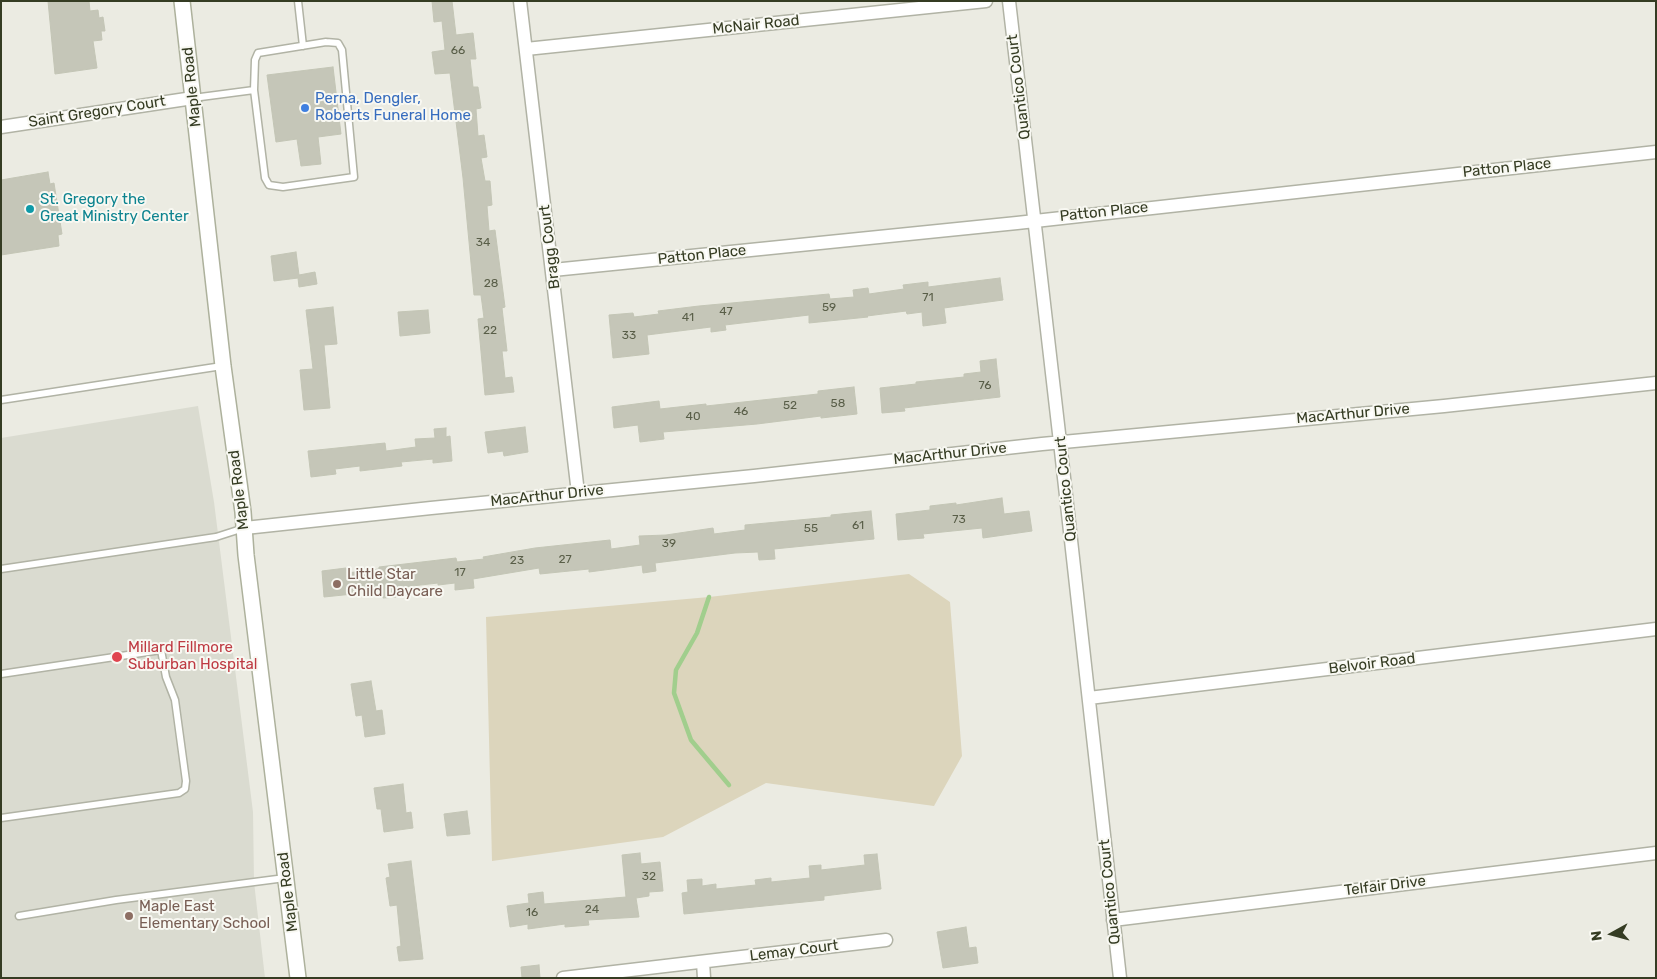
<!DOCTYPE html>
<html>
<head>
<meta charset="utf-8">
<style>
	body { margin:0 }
	#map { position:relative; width:1657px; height:979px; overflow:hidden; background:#ebebe2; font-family:Rubik,sans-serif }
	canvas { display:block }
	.frame { position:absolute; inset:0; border:2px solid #353c23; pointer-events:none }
	.north { position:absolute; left:1587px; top:909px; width:50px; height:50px; -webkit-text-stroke:4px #f8f8f2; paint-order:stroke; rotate:263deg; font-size:14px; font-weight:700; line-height:20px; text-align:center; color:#353c23 }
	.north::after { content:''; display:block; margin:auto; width:18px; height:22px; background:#353c23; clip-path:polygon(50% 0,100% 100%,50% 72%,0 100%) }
</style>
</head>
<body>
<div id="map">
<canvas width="1657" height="979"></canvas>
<div class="frame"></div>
<div class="north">N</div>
</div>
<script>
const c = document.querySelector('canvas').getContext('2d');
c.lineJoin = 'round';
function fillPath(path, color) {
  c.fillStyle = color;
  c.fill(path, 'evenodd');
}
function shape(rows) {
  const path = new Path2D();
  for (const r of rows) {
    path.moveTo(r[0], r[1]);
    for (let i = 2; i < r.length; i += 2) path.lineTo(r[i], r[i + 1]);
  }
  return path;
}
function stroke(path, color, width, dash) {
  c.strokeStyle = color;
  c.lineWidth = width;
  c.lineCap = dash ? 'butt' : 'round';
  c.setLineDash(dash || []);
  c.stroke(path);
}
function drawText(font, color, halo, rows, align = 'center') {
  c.font = font + ' Rubik,sans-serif';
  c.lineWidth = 4;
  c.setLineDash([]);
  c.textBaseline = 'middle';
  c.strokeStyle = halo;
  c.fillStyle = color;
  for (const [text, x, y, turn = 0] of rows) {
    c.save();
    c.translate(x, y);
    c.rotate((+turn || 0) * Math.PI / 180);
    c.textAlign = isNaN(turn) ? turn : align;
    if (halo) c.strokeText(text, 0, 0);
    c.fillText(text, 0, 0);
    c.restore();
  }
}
const built = shape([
	[198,406,214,502,253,812,254,882,265,978,1,978,1,438]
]);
const green = shape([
	[909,574,950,602,962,756,934,806,766,783,663,837,492,861,486,617,709,597]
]);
const stream = shape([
	[709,597,697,633,676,670,674,693,691,740,729,785]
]);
const building = shape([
	[48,1,89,1,90,11,98,10,99,18,103,17,105,31,101,31,102,40,93,41,97,68,55,74,48,1],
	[432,1,452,1,456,35,473,33,476,59,470,59,473,87,478,87,481,108,476,109,478,136,484,135,487,157,481,158,485,181,490,181,492,205,487,206,489,231,495,230,505,307,502,308,507,351,502,351,505,378,512,377,514,392,485,395,478,319,484,318,481,295,474,295,463,178,450,73,435,74,432,52,445,50,442,21,434,22,432,1],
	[333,67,341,134,318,137,321,164,301,166,297,139,276,142,267,75,333,67],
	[48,172,50,184,54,183,62,234,58,235,59,246,1,255,1,180,48,172],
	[296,252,299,275,315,272,317,284,299,287,298,278,274,281,271,256,296,252],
	[1000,278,1003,300,944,308,946,323,923,326,922,312,907,314,906,311,867,316,868,317,809,323,809,315,725,325,726,330,711,332,711,327,647,335,649,354,613,358,609,315,633,313,634,317,659,314,658,311,699,306,829,294,830,299,854,297,853,290,868,288,869,294,904,289,903,285,928,282,928,287,1000,278],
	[333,307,337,344,324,345,330,408,304,410,300,370,313,369,306,310,333,307],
	[428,310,430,333,400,336,398,312,428,310],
	[996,359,1000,397,904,408,905,411,882,413,880,388,916,384,916,382,964,377,964,374,981,372,980,361,996,359],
	[854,387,857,414,821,418,821,416,757,424,663,432,664,439,640,442,638,425,614,428,612,407,659,401,660,409,706,404,706,406,818,394,818,391,854,387],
	[525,427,528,452,504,456,503,451,488,453,485,432,525,427],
	[446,428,446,437,450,436,452,461,433,463,433,459,401,462,402,466,360,471,360,466,335,469,336,474,311,477,308,451,385,443,386,451,416,447,415,439,435,438,434,429,446,428],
	[1002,498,1004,514,1029,511,1032,531,983,538,982,528,923,534,924,538,898,540,896,514,930,510,930,506,956,503,956,505,1002,498],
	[871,511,874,539,774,549,775,559,759,560,758,552,735,553,655,563,656,571,643,573,642,565,589,572,589,569,540,574,539,568,473,579,474,588,455,590,455,583,438,585,438,583,395,588,396,597,383,598,382,591,324,597,322,571,346,568,347,573,379,569,379,567,456,558,457,562,484,559,483,557,535,548,610,540,611,549,640,545,639,536,666,535,713,528,714,534,745,530,745,525,831,517,831,515,871,511],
	[371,681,376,711,382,710,385,734,365,737,362,715,356,716,351,684,371,681],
	[403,784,406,813,411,812,413,828,384,832,381,809,377,809,374,788,403,784],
	[467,811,470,834,447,836,444,814,467,811],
	[640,853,641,864,660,862,663,891,649,892,649,896,636,898,639,917,588,920,589,925,565,927,565,924,528,929,528,924,510,927,507,906,529,903,528,894,543,892,544,904,626,897,622,855,640,853],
	[877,854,881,889,824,896,824,900,684,914,682,893,688,892,687,880,702,879,702,886,716,884,716,889,756,885,755,880,771,878,771,882,810,878,809,866,821,865,821,870,865,865,864,855,877,854],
	[411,861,423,959,399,961,397,947,401,946,397,905,390,906,386,878,390,877,388,864,411,861],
	[966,927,969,948,976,947,978,963,943,968,937,932,966,927],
	[539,965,540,978,522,978,521,967,539,965]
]);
const lane = shape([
	[298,1,303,46],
	[326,42,338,43,342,50,354,177,283,187,269,185,265,178,254,90,255,60,258,53,326,42],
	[193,98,254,90],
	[1,400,222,366],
	[1,569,216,537,244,528],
	[1,674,161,650,166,677,175,700,186,781,185,789,179,793,1,818],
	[19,916,116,900,285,878]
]);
const street = shape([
	[520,1,578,493],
	[1009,1,1060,442,1120,978],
	[526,49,986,1],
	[1,127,193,98],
	[553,270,1017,223,1656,152],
	[245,528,431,508,754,476,1042,444,1444,406,1656,383],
	[1089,698,1656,629],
	[1113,920,1656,853],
	[703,962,704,978],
	[563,978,886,940]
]);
const secondary = shape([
	[182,1,223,366,243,512,246,555,298,978]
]);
const markers = [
	[305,108,5,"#3f7fe0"],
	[30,209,5,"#0f9aa8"],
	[337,584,5,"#8d6e63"],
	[117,657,6,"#e0444e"],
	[129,916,5,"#8d6e63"]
];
const numberNames = [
	["66",458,51],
	["34",483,243],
	["28",491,284],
	["71",928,298],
	["59",829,308],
	["47",726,312],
	["41",688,318],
	["22",490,331],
	["33",629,336],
	["76",985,386],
	["58",838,404],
	["52",790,406],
	["46",741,412],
	["40",693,417],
	["73",959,520],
	["61",858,526],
	["55",811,529],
	["39",669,544],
	["27",565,560],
	["23",517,561],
	["17",460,573],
	["32",649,877],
	["24",592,910],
	["16",532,913]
];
const streetNames = [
	["McNair Road",756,25,-6],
	["Maple Road",192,87,-96],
	["Quantico Court",1019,87,-97],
	["Saint Gregory Court",97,112,-9],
	["Patton Place",1507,168,-6],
	["Patton Place",1104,212,-6],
	["Bragg Court",550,247,-97],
	["Patton Place",702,255,-6],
	["MacArthur Drive",1353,414,-5],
	["MacArthur Drive",950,454,-6],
	["Quantico Court",1066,489,-96],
	["Maple Road",239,490,-97],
	["MacArthur Drive",547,496,-6],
	["Belvoir Road",1372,664,-7],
	["Telfair Drive",1385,886,-7],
	["Maple Road",288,892,-97],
	["Quantico Court",1110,892,-96],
	["Lemay Court",794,951,-7]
];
const shopNames = [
	["Perna, Dengler,",315,99],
	["Roberts Funeral Home",315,116]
];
const cultureNames = [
	["St. Gregory the",40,200],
	["Great Ministry Center",40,217]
];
const educationNames = [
	["Little Star",347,575],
	["Child Daycare",347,592],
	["Maple East",139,907],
	["Elementary School",139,924]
];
const healthNames = [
	["Millard Fillmore",128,648],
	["Suburban Hospital",128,665]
];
fillPath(built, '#dadbd0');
fillPath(green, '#dcd5bc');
stroke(stream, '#a1ce8d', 4.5);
fillPath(building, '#c5c6b8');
stroke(building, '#c3c5b5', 1);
stroke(lane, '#b1b3a5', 9);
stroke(street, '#b1b3a5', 15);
stroke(secondary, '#adb19c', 18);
stroke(lane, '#fff', 6);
stroke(street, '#fff', 12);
stroke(secondary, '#fff', 15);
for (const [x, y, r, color] of markers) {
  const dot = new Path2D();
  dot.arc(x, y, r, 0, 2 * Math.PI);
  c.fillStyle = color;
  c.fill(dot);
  stroke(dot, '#f8f8f2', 2);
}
drawText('12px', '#595e48', null, numberNames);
drawText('15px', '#353c23', '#f8f8f2', streetNames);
drawText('15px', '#366cbe', '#f8f8f2', shopNames, 'left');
drawText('15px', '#0d838f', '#f8f8f2', cultureNames, 'left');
drawText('15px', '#785e54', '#f8f8f2', educationNames, 'left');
drawText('15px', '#be3a42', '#f8f8f2', healthNames, 'left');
</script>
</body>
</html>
